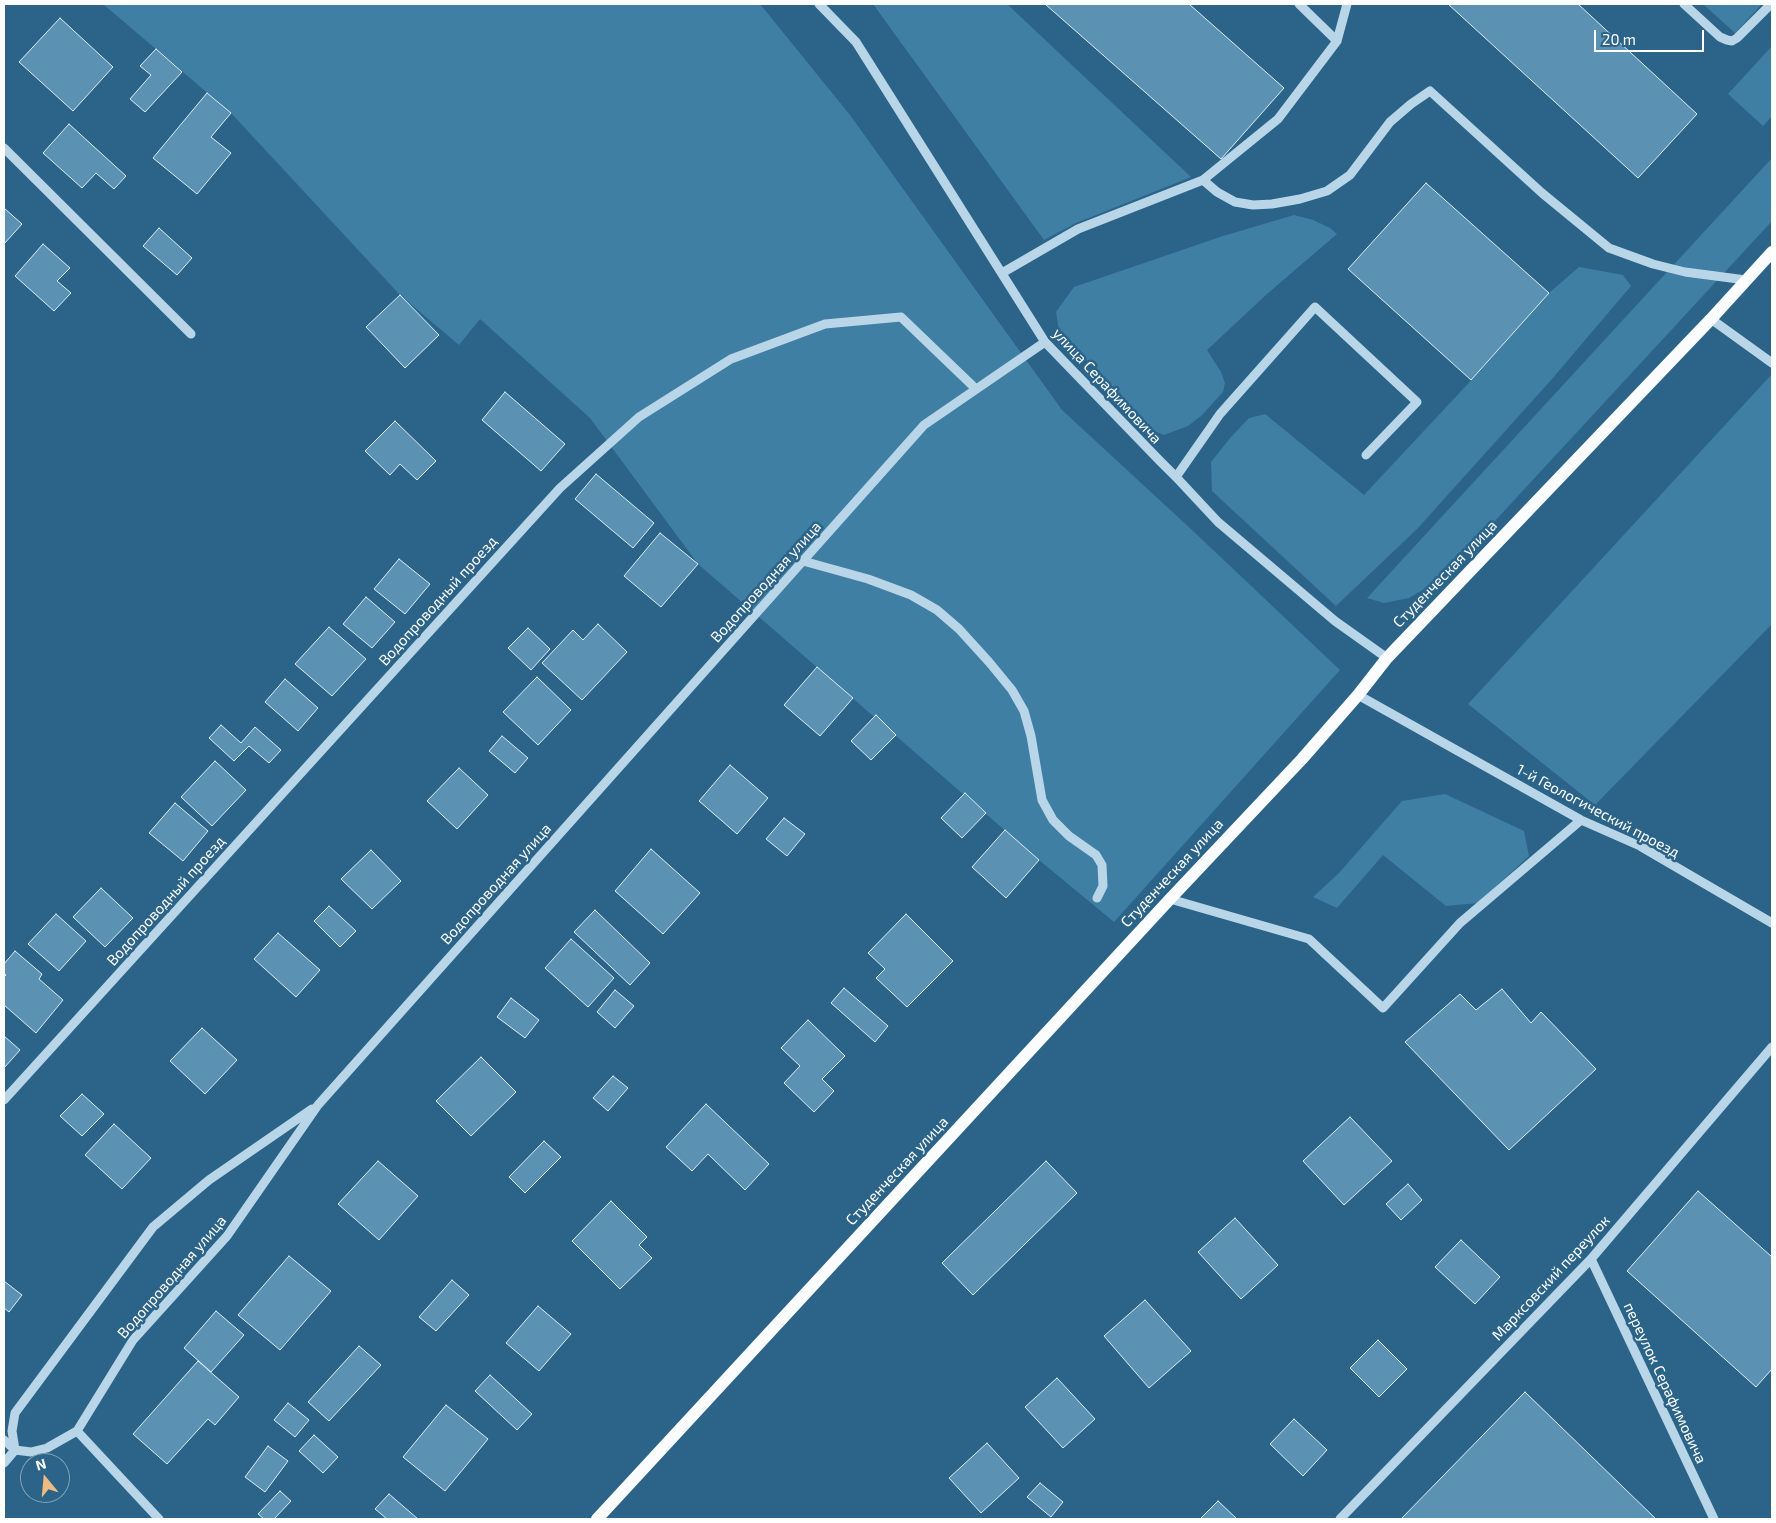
<!DOCTYPE html>
<html>
<head>
<meta charset="utf-8">
<style>
	body { margin:0 }
	#map { position:relative; width:1776px; height:1523px; overflow:hidden; background:#2b6488; font-family:"Exo 2",sans-serif }
	canvas { display:block }
	.frame { position:absolute; inset:0; border:5px solid #fff; pointer-events:none }
	.north { position:absolute; left:20px; top:1453px; width:50px; height:50px; box-sizing:border-box; background:#2b6488; border:1px solid #80a2b8; border-radius:50%; rotate:343deg; font-size:14px; font-weight:700; line-height:20px; text-align:center; color:#fff }
	.north::after { content:''; display:block; margin:auto; width:18px; height:22px; background:#eebb81; clip-path:polygon(50% 0,100% 100%,50% 72%,0 100%) }
	.scale { position:absolute; left:1594px; top:30px; width:110px; height:22px; box-sizing:border-box; border:2px solid #fff; border-top:0; padding-left:6px; font-size:15px; line-height:18px; white-space:nowrap; color:#fff; -webkit-text-stroke:4px #2b6488; paint-order:stroke }
</style>
</head>
<body>
<div id="map">
<canvas width="1776" height="1523"></canvas>
<div class="frame"></div>
<div class="north">N</div>
<div class="scale">20 m</div>
</div>
<script>
const c = document.querySelector('canvas').getContext('2d');
c.lineJoin = 'round';
function fillPath(path, color) {
  c.fillStyle = color;
  c.fill(path, 'evenodd');
}
function shape(rows) {
  const path = new Path2D();
  for (const r of rows) {
    path.moveTo(r[0], r[1]);
    for (let i = 2; i < r.length; i += 2) path.lineTo(r[i], r[i + 1]);
  }
  return path;
}
function stroke(path, color, width, dash) {
  c.strokeStyle = color;
  c.lineWidth = width;
  c.lineCap = dash ? 'butt' : 'round';
  c.setLineDash(dash || []);
  c.stroke(path);
}
function drawText(font, color, halo, rows, align = 'center') {
  c.font = font + ' "Exo 2",sans-serif';
  c.lineWidth = 5;
  c.setLineDash([]);
  c.textBaseline = 'middle';
  c.strokeStyle = halo;
  c.fillStyle = color;
  for (const [text, x, y, turn = 0] of rows) {
    c.save();
    c.translate(x, y);
    c.rotate((+turn || 0) * Math.PI / 180);
    c.textAlign = isNaN(turn) ? turn : align;
    if (halo) c.strokeText(text, 0, 0);
    c.fillText(text, 0, 0);
    c.restore();
  }
}
const green = shape([
	[103,4,760,4,850,115,1062,410,1192,530,1340,670,1114,922,1039,860,698,564,590,418,480,319,459,345,400,295,231,113],
	[873,4,1007,4,1191,177,1076,223,1044,240],
	[1703,4,1762,4,1735,33],
	[1772,46,1772,116,1763,126,1728,94],
	[1772,158,1772,221,1493,523,1434,583,1409,598,1384,603,1367,598],
	[1294,215,1313,220,1330,228,1337,234,1267,294,1207,350,1221,372,1225,383,1223,392,1202,415,1188,426,1164,435,1154,431,1059,331,1056,312,1074,287,1220,237],
	[1579,267,1623,275,1631,286,1552,379,1417,529,1336,606,1212,491,1211,462,1231,437,1249,418,1265,414,1364,495,1465,387,1549,293],
	[1772,374,1772,624,1595,805,1468,704],
	[1445,794,1524,831,1529,856,1478,903,1446,906,1383,855,1337,908,1313,897,1339,873,1402,801]
]);
const building = shape([
	[1045,4,1189,4,1284,88,1221,159,1045,4],
	[1448,4,1578,4,1697,114,1638,178,1448,4],
	[60,18,113,67,73,111,19,62,60,18],
	[156,49,182,72,145,112,130,99,151,75,140,66,156,49],
	[207,93,231,113,211,137,231,153,197,194,153,158,207,93],
	[69,124,126,176,114,189,96,173,82,188,43,153,69,124],
	[1426,183,1549,293,1471,380,1348,269,1426,183],
	[4,208,22,224,4,244,4,208],
	[159,228,192,258,177,275,143,246,159,228],
	[43,244,70,268,57,281,71,293,54,311,15,276,43,244],
	[400,295,439,335,405,368,366,327,400,295],
	[505,392,565,444,541,471,482,420,505,392],
	[395,421,436,461,417,480,400,464,390,475,365,451,395,421],
	[596,474,654,523,633,548,575,499,596,474],
	[660,533,698,564,661,607,624,576,660,533],
	[399,559,430,584,405,614,374,589,399,559],
	[366,597,395,622,372,648,343,624,366,597],
	[598,624,627,652,582,700,542,663,573,630,583,640,598,624],
	[329,627,366,659,332,696,295,664,329,627],
	[528,628,550,649,531,670,508,648,528,628],
	[817,667,853,698,820,736,784,705,817,667],
	[537,677,571,710,538,745,503,712,537,677],
	[285,679,318,708,298,731,265,702,285,679],
	[876,715,896,735,871,760,851,741,876,715],
	[221,725,241,743,255,727,281,750,269,763,249,746,234,761,209,738,221,725],
	[502,736,528,758,515,773,489,751,502,736],
	[215,761,246,790,212,826,181,797,215,761],
	[730,765,768,798,737,834,699,801,730,765],
	[459,768,488,795,457,829,427,801,459,768],
	[965,793,986,813,962,838,941,818,965,793],
	[175,803,208,831,183,861,149,833,175,803],
	[784,818,805,834,787,856,766,839,784,818],
	[1005,830,1039,860,1006,898,972,867,1005,830],
	[651,849,700,893,663,934,615,891,651,849],
	[371,850,401,881,372,909,341,879,371,850],
	[101,888,133,918,105,947,73,917,101,888],
	[329,906,356,931,340,947,314,921,329,906],
	[595,910,650,963,630,985,574,932,595,910],
	[56,914,86,941,59,971,28,944,56,914],
	[906,914,953,961,907,1007,876,978,885,969,868,953,906,914],
	[278,933,320,970,296,997,254,959,278,933],
	[571,939,614,978,588,1007,545,968,571,939],
	[15,951,42,974,39,979,63,1000,36,1033,4,1005,4,977,6,975,4,973,4,964,15,951],
	[844,988,888,1026,875,1042,831,1003,844,988],
	[1502,989,1531,1023,1541,1012,1596,1069,1509,1150,1405,1042,1460,994,1476,1010,1502,989],
	[615,990,634,1006,615,1028,597,1012,615,990],
	[511,998,539,1020,525,1038,497,1017,511,998],
	[808,1020,845,1056,822,1079,834,1091,814,1112,784,1083,800,1066,781,1048,808,1020],
	[202,1028,237,1060,205,1094,170,1061,202,1028],
	[4,1036,20,1050,4,1068,4,1036],
	[481,1057,516,1092,471,1136,436,1101,481,1057],
	[613,1076,628,1088,608,1111,593,1098,613,1076],
	[82,1094,104,1114,82,1136,60,1116,82,1094],
	[706,1104,769,1164,745,1190,708,1154,692,1171,666,1147,706,1104],
	[1350,1117,1392,1161,1344,1205,1303,1161,1350,1117],
	[114,1124,151,1158,122,1189,85,1155,114,1124],
	[544,1141,561,1157,525,1193,509,1177,544,1141],
	[378,1161,418,1196,379,1240,338,1204,378,1161],
	[1046,1161,1077,1193,973,1295,942,1263,1046,1161],
	[1408,1184,1422,1200,1401,1220,1386,1204,1408,1184],
	[1698,1191,1772,1257,1772,1369,1756,1387,1627,1271,1698,1191],
	[611,1201,647,1237,639,1245,652,1258,620,1289,572,1241,611,1201],
	[1235,1218,1278,1265,1241,1299,1198,1252,1235,1218],
	[1461,1240,1500,1277,1475,1304,1435,1267,1461,1240],
	[289,1256,331,1291,280,1350,238,1315,289,1256],
	[452,1280,469,1295,436,1331,419,1317,452,1280],
	[4,1281,22,1295,9,1312,4,1308,4,1281],
	[1145,1300,1191,1351,1149,1388,1104,1336,1145,1300],
	[538,1306,571,1334,539,1371,506,1343,538,1306],
	[216,1311,244,1335,211,1372,184,1348,216,1311],
	[1378,1340,1407,1369,1379,1397,1350,1368,1378,1340],
	[359,1346,381,1365,329,1421,308,1402,359,1346],
	[198,1361,239,1397,215,1425,208,1419,167,1464,133,1434,198,1361],
	[490,1375,532,1414,517,1430,475,1391,490,1375],
	[1057,1378,1095,1419,1063,1448,1025,1407,1057,1378],
	[1525,1392,1656,1519,1401,1519,1525,1392],
	[288,1403,309,1420,295,1437,274,1420,288,1403],
	[446,1405,488,1439,445,1491,403,1457,446,1405],
	[1294,1419,1327,1450,1303,1476,1270,1444,1294,1419],
	[314,1435,338,1457,323,1473,299,1451,314,1435],
	[987,1443,1019,1478,981,1513,949,1478,987,1443],
	[268,1446,288,1461,265,1492,245,1477,268,1446],
	[1040,1483,1063,1502,1051,1517,1027,1497,1040,1483],
	[280,1491,291,1501,274,1519,264,1519,258,1514,280,1491],
	[389,1494,418,1519,387,1519,375,1509,389,1494],
	[1218,1501,1237,1519,1200,1519,1218,1501]
]);
const minor = shape([
	[819,4,856,42,1045,342,1159,460,1176,477,1218,522,1335,621,1387,658],
	[1684,4,1720,37,1727,40,1732,41,1737,38,1771,4],
	[1337,41,1347,4],
	[4,148,191,334],
	[1203,180,1217,192,1235,202,1253,205,1272,204,1300,199,1327,191,1350,175,1390,122,1411,104,1430,91,1542,193,1609,248,1653,264,1685,272,1746,280],
	[1002,273,1078,229,1203,180,1278,119,1337,41,1299,4],
	[1711,319,1772,363],
	[1176,477,1220,414,1315,307,1417,402,1366,455],
	[803,561,868,579,911,595,937,610,959,629,989,662,1012,690,1024,711,1031,736,1042,800,1053,820,1069,836,1096,855,1102,865,1103,886,1097,898],
	[1358,695,1581,820,1640,846,1772,923],
	[1170,899,1309,939,1383,1008,1460,923,1581,820],
	[4,1100,560,488,639,417,731,359,825,324,901,317,976,389],
	[1591,1259,1714,1519],
	[77,1431,159,1519],
	[4,1440,15,1450],
	[15,1450,12,1431,15,1413,153,1227,209,1180,312,1109],
	[4,1463,15,1450,31,1452,47,1448,77,1431,133,1340,227,1236,318,1105,924,425,1045,342],
	[1340,1519,1591,1259,1772,1047]
]);
const major = shape([
	[597,1519,1170,899,1302,759,1358,695,1387,658,1711,319,1772,252]
]);
const streetNames = [
	["улица Серафимовича",1107,386,47],
	["Студенческая улица",1445,574,-46],
	["Водопроводная улица",766,582,-48],
	["Водопроводный проезд",438,601,-48],
	["1-й Геологический проезд",1598,811,28],
	["Студенческая улица",1172,873,-47],
	["Водопроводная улица",496,884,-48],
	["Водопроводный проезд",166,901,-48],
	["Студенческая улица",897,1171,-47],
	["Водопроводная улица",172,1277,-49],
	["Марксовский переулок",1551,1278,-47],
	["переулок Серафимовича",1665,1383,65]
];
fillPath(green, '#407fa4');
fillPath(building, '#5b92b3');
stroke(building, '#dcedf7', 1);
stroke(minor, '#b8d6e8', 9);
stroke(major, '#fafcfe', 12);
drawText('15px', '#fff', '#2b6488', streetNames);
</script>
</body>
</html>
